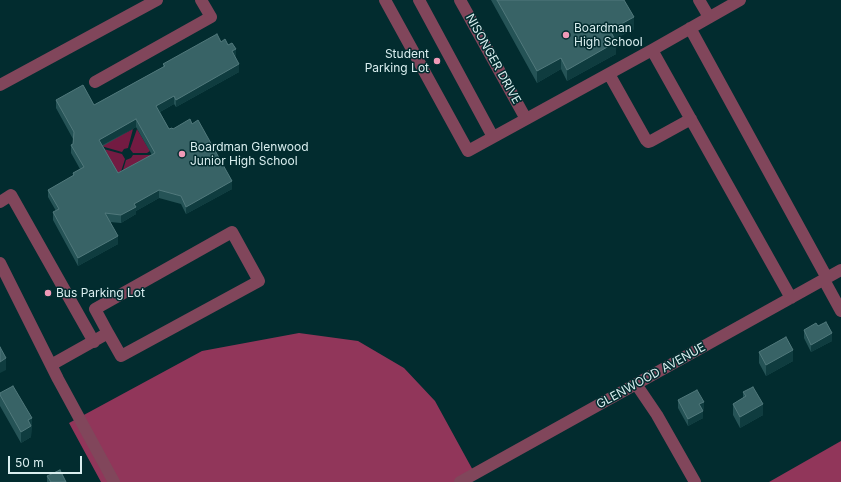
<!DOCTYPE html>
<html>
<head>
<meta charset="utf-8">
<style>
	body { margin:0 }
	#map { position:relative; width:841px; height:482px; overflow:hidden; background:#022c2f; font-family:Inter,sans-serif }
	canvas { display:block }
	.scale { position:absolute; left:8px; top:456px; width:74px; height:18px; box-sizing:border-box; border:2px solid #d9eeef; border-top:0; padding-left:5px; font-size:12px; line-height:14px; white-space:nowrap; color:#d9eeef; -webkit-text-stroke:3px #022c2f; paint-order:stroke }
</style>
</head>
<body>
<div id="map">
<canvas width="841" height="482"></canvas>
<div class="scale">50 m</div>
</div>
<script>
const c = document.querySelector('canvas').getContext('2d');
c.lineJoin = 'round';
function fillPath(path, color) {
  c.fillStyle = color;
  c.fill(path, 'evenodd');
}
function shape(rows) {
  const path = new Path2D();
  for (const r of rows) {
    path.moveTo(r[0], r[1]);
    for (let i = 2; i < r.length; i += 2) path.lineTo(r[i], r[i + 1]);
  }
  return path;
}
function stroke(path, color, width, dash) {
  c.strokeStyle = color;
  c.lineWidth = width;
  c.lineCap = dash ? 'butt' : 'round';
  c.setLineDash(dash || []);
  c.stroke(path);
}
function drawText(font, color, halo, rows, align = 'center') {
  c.font = font + ' Inter,sans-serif';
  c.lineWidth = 3;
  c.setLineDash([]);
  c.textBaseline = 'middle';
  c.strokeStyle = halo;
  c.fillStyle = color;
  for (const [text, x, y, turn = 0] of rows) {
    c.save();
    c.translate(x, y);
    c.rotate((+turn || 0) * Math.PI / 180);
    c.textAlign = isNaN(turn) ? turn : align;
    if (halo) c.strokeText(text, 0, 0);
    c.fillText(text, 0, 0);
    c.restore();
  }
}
const green = shape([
	[133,129,128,148,124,149,122,152,101,146],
	[137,129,150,151,147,153,133,153,130,149],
	[100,148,122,154,125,159,119,178],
	[133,155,152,155,155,161,120,180,126,160,131,158]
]);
const forest = shape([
	[299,333,358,341,404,368,435,401,475,474,460,482,101,482,69,423,202,351],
	[841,441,841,482,769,482]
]);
const minor = shape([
	[385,0,468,151,652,50,740,0],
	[419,0,493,137],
	[460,0,526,119],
	[699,0,709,17],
	[690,28,827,278],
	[652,50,791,298],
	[609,74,646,140,648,142,651,141,691,119],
	[95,82,211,17,201,0],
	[0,85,157,0],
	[0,202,11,195,94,342],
	[0,263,58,379,114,482],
	[824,280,841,311],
	[51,365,108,333,121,356,259,281,232,232,95,309,108,333],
	[636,384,657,415,695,482],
	[460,482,841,270]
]);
const wall = shape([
	[491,0,624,0,634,29,614,39,616,54,567,81,561,69,537,83],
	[221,42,235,57,239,72,176,107,174,104,160,112,169,129,173,129,232,189,186,214,181,204,159,198,136,211,136,214,121,223,110,222,118,244,78,266,53,220,53,212,56,211,48,197,48,190,73,176,73,173,80,169,71,153,71,145,73,144,73,139,56,108,56,100,94,105,163,67,163,64],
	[136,127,152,155,118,173,103,146],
	[818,326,832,341,811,352,804,338,804,330],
	[759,352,793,361,766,376,759,363],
	[743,392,763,415,740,428,733,415,733,404,743,398],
	[0,393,32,418,31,437,21,443,0,406],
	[678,400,704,409,702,410,703,418,688,426,678,408],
	[47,476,66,482,47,482]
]);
const shadedWall = shape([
	[634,17,634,29,610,42,610,30],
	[616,42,616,54,567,81,567,70],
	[236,49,236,57,232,51],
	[561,58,561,69,537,83,537,71],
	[239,64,239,72,176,107,176,100],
	[174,96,174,104,156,114,156,106],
	[136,119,136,127,99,147,99,140],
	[232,181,232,189,186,214,186,207],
	[159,190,159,198,136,211,136,214,121,223,121,215,134,204],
	[118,236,118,244,78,266,78,258],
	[832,333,832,341,811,352,811,345],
	[793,350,793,361,766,376,766,365],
	[6,358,6,370,0,373,0,362],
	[704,402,704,409,699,412,699,404],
	[763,404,763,415,740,428,740,417],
	[703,411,703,418,688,426,688,419],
	[32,418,31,437,21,443,21,432,28,420]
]);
const building = shape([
	[497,0,624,0,634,17,610,30,616,42,567,70,561,58,537,71,497,0],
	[217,34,221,42,225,39,228,45,232,43,236,49,232,51,239,64,176,100,174,96,156,106,169,129,172,128,173,129,190,119,192,124,198,120,232,181,186,207,181,196,159,190,134,204,136,207,121,215,105,213,118,236,78,258,53,212,59,209,48,190,74,175,73,173,84,167,71,145,73,144,74,132,56,100,83,85,94,105,165,66,163,64,217,34],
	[136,119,155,153,118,173,99,140,136,119],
	[826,322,832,333,811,345,804,330,816,323,818,326,826,322],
	[786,337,793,350,766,365,759,352,786,337],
	[0,347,6,358,0,362,0,347],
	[13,386,32,418,28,420,31,426,21,432,0,395,0,393,13,386],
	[753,387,763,404,740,417,733,404,746,396,743,392,753,387],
	[697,390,704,402,699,404,703,411,688,419,678,400,697,390],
	[60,470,66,482,51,482,47,476,60,470]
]);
const markers = [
	[566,35,4,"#f09ab7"],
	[437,61,4,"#f09ab7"],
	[182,154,4,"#f09ab7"],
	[48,293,4,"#f09ab7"]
];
const poiNames = [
	["Boardman",574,28],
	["High School",574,42],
	["Student",429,54,"right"],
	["Parking Lot",429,68,"right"],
	["Boardman Glenwood",190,147],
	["Junior High School",190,161],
	["Bus Parking Lot",56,293]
];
const streetNames = [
	["NISONGER DRIVE",493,59,61],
	["GLENWOOD AVENUE",651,376,-29]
];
fillPath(green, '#731b42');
fillPath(forest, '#91365a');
stroke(minor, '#81465b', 12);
fillPath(wall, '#255356');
fillPath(shadedWall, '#0f3c3f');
fillPath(building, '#386366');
stroke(building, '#51797c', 1);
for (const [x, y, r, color] of markers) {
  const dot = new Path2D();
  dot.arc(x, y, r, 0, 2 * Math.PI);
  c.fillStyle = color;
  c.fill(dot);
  stroke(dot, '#022c2f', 1.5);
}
drawText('12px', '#d9eeef', '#022c2f', poiNames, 'left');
drawText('12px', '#d9eeef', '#022c2f', streetNames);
</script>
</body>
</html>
